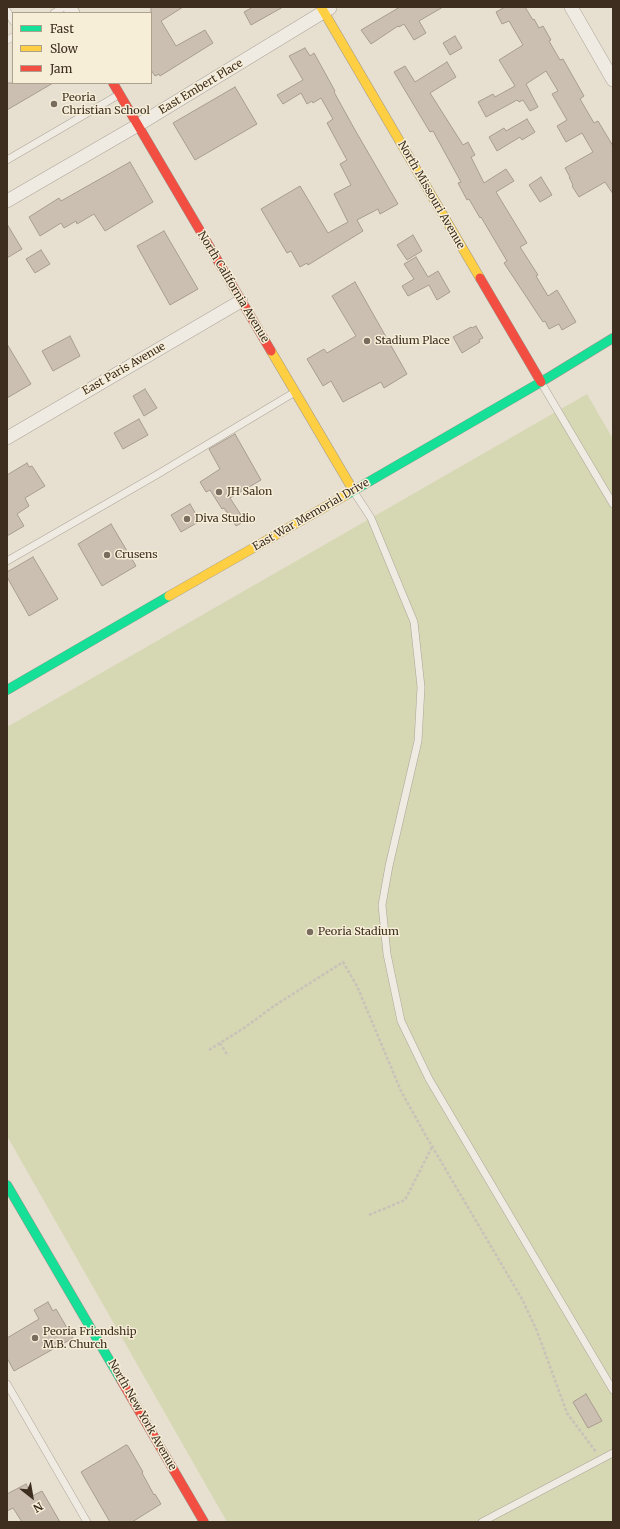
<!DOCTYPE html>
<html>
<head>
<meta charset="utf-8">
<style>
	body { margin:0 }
	#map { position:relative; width:620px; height:1529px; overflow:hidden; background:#e7e0d1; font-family:Merriweather,serif }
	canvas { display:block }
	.frame { position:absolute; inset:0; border:8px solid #3d2e20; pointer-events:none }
	.legend { position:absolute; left:12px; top:12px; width:140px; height:72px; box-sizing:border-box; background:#f7eed8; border:1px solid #ada18e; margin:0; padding:5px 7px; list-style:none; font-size:12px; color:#3d2e20 }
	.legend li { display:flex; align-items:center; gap:8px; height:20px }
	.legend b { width:20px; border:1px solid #ada18e }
	.north { position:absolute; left:12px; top:1477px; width:40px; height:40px; -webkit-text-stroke:3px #f7eed8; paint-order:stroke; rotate:149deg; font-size:11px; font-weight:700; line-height:16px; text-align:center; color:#3d2e20 }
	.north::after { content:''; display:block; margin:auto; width:14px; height:18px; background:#3d2e20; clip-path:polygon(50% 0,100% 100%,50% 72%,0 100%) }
</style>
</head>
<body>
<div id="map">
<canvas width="620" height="1529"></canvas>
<div class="frame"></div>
<ul class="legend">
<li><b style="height:5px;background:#16e098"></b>Fast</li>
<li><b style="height:5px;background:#ffcf43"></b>Slow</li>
<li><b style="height:5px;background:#f24e42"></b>Jam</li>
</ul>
<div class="north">N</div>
</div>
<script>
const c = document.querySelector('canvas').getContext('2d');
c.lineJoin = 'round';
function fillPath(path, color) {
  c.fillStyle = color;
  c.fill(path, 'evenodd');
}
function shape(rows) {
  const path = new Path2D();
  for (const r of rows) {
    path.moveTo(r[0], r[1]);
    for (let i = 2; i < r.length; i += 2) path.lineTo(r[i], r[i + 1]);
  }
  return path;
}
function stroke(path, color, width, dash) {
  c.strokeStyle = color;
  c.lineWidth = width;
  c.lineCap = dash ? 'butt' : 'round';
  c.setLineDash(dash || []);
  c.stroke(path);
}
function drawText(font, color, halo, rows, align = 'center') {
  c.font = font + ' Merriweather,serif';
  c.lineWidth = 3;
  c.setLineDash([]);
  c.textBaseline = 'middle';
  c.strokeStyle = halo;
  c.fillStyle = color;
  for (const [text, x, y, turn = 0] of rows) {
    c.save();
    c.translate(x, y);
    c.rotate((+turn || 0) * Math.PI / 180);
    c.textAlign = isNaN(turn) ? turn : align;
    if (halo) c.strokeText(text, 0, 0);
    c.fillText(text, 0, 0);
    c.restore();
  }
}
const green = shape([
	[587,394,613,439,613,1522,227,1522,7,1136,7,727]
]);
const building = shape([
	[151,7,183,7,161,21,176,46,205,30,213,43,160,76,159,74,155,76,151,70,151,7],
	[253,7,283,7,251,25,244,12,253,7],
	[400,7,443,7,419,21,426,33,414,40,404,24,399,27,398,26,371,44,361,30,400,7],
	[505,7,525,7,533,20,534,19,539,28,543,26,551,40,549,41,560,60,563,59,584,96,580,99,594,123,598,121,613,146,613,194,605,182,579,197,572,186,573,185,569,177,570,177,565,168,593,152,582,133,566,142,557,126,567,120,552,94,558,91,546,71,526,84,538,107,530,111,523,100,519,102,517,100,486,117,478,102,493,94,495,97,515,86,499,60,523,45,509,21,502,24,496,12,505,7],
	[455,36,462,48,450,55,443,43,455,36],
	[305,48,310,56,314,53,335,91,334,92,355,130,398,204,380,214,378,209,357,220,363,231,308,265,307,263,300,267,291,251,287,253,261,209,300,186,328,233,348,222,334,194,351,185,340,164,347,160,327,123,333,119,321,98,313,103,312,101,307,104,301,93,283,104,277,95,303,80,289,56,305,48],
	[447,62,456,77,430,93,463,145,468,142,475,155,471,157,484,183,506,169,514,181,496,192,527,243,520,247,538,275,536,276,548,296,557,290,576,322,562,330,559,324,549,329,545,321,543,322,504,263,507,261,481,217,480,218,469,199,467,200,458,183,461,182,433,131,430,132,394,72,405,66,415,82,447,62],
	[7,83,53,83,7,110,7,83],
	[235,87,257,124,195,160,173,123,235,87],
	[527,119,535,132,522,140,520,137,497,151,489,137,504,128,506,131,527,119],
	[130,162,153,202,105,231,94,214,77,224,76,221,64,228,61,223,40,236,29,217,59,198,61,201,130,162],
	[541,177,552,195,540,202,529,185,541,177],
	[7,224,22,249,7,258,7,224],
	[164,231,198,289,170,305,137,246,164,231],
	[413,235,422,251,407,260,397,245,413,235],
	[41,250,50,264,35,273,26,259,41,250],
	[416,257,428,277,438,271,450,292,437,300,429,285,408,296,402,286,414,279,404,264,416,257],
	[355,282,407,374,384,388,381,382,343,402,331,381,323,386,307,359,324,349,327,353,356,336,332,296,355,282],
	[476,326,483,338,479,340,480,342,462,353,453,337,471,327,472,328,476,326],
	[70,336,80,356,53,371,42,351,70,336],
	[7,344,31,384,7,398,7,344],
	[145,389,157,408,144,416,133,396,145,389],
	[139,419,148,435,123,449,114,433,139,419],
	[235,434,261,480,230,498,245,521,236,526,224,508,222,509,210,490,206,492,200,482,220,469,209,449,235,434],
	[27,463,29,467,32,466,45,486,25,498,29,506,17,514,24,526,7,536,7,475,27,463],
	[190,504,200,521,181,532,171,515,190,504],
	[111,524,136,566,102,586,78,544,111,524],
	[33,557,58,599,29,616,7,577,7,572,33,557],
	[48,1302,53,1311,56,1309,73,1338,14,1371,7,1358,7,1338,39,1319,34,1310,48,1302],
	[586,1394,602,1421,588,1428,573,1402,586,1394],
	[126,1445,128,1446,143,1472,142,1473,154,1495,155,1494,161,1504,132,1522,110,1522,81,1472,126,1445],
	[26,1484,32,1496,42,1491,60,1522,22,1522,13,1508,7,1511,7,1494,26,1484]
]);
const path = shape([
	[220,1043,228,1056],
	[209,1050,244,1028,274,1006,343,962,357,986,401,1091,426,1136,522,1299,537,1331,567,1413,596,1452],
	[369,1215,405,1200,432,1147]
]);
const lane = shape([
	[7,11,13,21],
	[54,13,64,7],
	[7,40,13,37],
	[7,160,120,94],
	[542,384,613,504],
	[354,492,371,518,414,622,421,687,418,741,389,866,382,905,387,954,401,1021,429,1079,613,1390],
	[7,561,158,474,295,392],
	[7,1384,87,1522],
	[482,1522,613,1453]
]);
const street = shape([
	[69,7,73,13],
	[571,7,613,80],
	[7,201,138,125,330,8],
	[7,438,241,301]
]);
const fast = shape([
	[346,495,541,382,613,338],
	[7,690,169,596],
	[7,1185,121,1380]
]);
const slow = shape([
	[321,7,480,278],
	[271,351,353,490],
	[169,596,346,495]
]);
const jam = shape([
	[113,83,271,351],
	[480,278,541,382],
	[121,1380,204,1522]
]);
const markers = [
	[54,104,4,"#786c5e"],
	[367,341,4,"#786c5e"],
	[219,492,4,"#786c5e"],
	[187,519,4,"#786c5e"],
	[107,555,4,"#786c5e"],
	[310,932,4,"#786c5e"],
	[35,1338,4,"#786c5e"]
];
const streetNames = [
	["East Embert Place",201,87,-31],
	["North Missouri Avenue",431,195,60],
	["North California Avenue",233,287,59],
	["East Paris Avenue",124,369,-30],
	["East War Memorial Drive",311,515,-30],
	["North New York Avenue",142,1415,60]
];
const poiNames = [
	["Peoria",62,98],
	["Christian School",62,111],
	["Stadium Place",375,341],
	["JH Salon",227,492],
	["Diva Studio",195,519],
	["Crusens",115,555],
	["Peoria Stadium",318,932],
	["Peoria Friendship",43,1332],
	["M.B. Church",43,1345]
];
fillPath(green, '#d6d7b3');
fillPath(building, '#cbbfb2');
stroke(building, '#a89c90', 1);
stroke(lane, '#ada599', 8);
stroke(street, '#ada599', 14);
stroke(fast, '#9c958a', 10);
stroke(slow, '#9c958a', 10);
stroke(jam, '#9c958a', 10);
stroke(path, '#c8c2b9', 2.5, [3, 2]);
stroke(lane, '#efebe3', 7);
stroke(street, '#efebe3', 13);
stroke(fast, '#16e098', 9);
stroke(slow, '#ffcf43', 9);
stroke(jam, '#f24e42', 9);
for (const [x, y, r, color] of markers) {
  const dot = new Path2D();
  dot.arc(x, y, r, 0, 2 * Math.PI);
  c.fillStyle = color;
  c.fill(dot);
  stroke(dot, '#f7eed8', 1.5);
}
drawText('11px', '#3d2e20', '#f7eed8', streetNames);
drawText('11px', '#3d2e20', '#f7eed8', poiNames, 'left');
</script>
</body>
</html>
